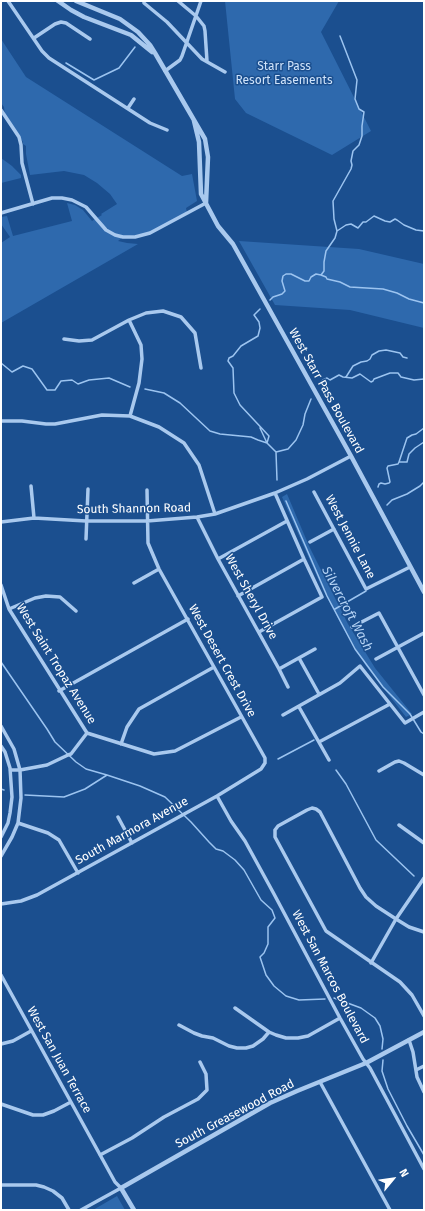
<!DOCTYPE html>
<html>
<head>
<meta charset="utf-8">
<style>
	body { margin:0 }
	#map { position:relative; width:425px; height:1211px; overflow:hidden; background:#1b4f8f; font-family:"Fira Sans",sans-serif }
	canvas { display:block }
	.frame { position:absolute; inset:0; border:2px solid #fff; pointer-events:none }
	.north { position:absolute; left:373px; top:1159px; width:40px; height:40px; -webkit-text-stroke:3px #1b4f8f; paint-order:stroke; rotate:61deg; font-size:11px; font-weight:700; line-height:16px; text-align:center; color:#fff }
	.north::after { content:''; display:block; margin:auto; width:14px; height:18px; background:#fff; clip-path:polygon(50% 0,100% 100%,50% 72%,0 100%) }
</style>
</head>
<body>
<div id="map">
<canvas width="425" height="1211"></canvas>
<div class="frame"></div>
<div class="north">N</div>
</div>
<script>
const c = document.querySelector('canvas').getContext('2d');
c.lineJoin = 'round';
function fillPath(path, color) {
  c.fillStyle = color;
  c.fill(path, 'evenodd');
}
function shape(rows) {
  const path = new Path2D();
  for (const r of rows) {
    path.moveTo(r[0], r[1]);
    for (let i = 2; i < r.length; i += 2) path.lineTo(r[i], r[i + 1]);
  }
  return path;
}
function stroke(path, color, width, dash) {
  c.strokeStyle = color;
  c.lineWidth = width;
  c.lineCap = dash ? 'butt' : 'round';
  c.setLineDash(dash || []);
  c.stroke(path);
}
function drawText(font, color, halo, rows, align = 'center') {
  c.font = font + ' "Fira Sans",sans-serif';
  c.lineWidth = 3;
  c.setLineDash([]);
  c.textBaseline = 'middle';
  c.strokeStyle = halo;
  c.fillStyle = color;
  for (const [text, x, y, turn = 0] of rows) {
    c.save();
    c.translate(x, y);
    c.rotate((+turn || 0) * Math.PI / 180);
    c.textAlign = isNaN(turn) ? turn : align;
    if (halo) c.strokeText(text, 0, 0);
    c.fillText(text, 0, 0);
    c.restore();
  }
}
const green = shape([
	[225,1,339,1,321,32,371,131,332,155,246,113,235,99],
	[1,39,26,77,182,176,192,174,197,201,186,208,187,213,150,233,123,237,118,241,127,243,138,244,1,323,1,243,10,237,1,224,1,217,7,216,13,236,72,221,67,203,75,205,83,210,92,221,102,215,101,214,117,204,110,194,97,183,84,175,64,171,30,175,26,154,26,146,23,144,23,142,5,116,4,107,1,103],
	[1,158,12,166,21,175,21,178,1,183],
	[239,241,359,249,424,264,424,328,350,310,275,305],
	[287,494,309,546,348,624,375,668,412,714,406,717,366,666,344,630,323,590,282,497],
	[117,1196,125,1210,93,1210]
]);
const stream = shape([
	[66,63,94,80,119,68,135,47],
	[337,231,346,225,351,224,358,228,363,222,366,222,374,216,385,221,390,222,395,219,397,220,404,225,416,230,424,231],
	[321,275,326,277,327,279,340,282,350,287,383,289,397,293,409,299,424,303],
	[270,300,273,297,282,294,285,291,282,281,283,276,286,274,291,274,305,281,309,281,311,277,316,274,321,275,324,271,324,262,326,251,335,238,337,231,334,219,333,201,351,169,352,165,351,161,353,151,359,145,362,136,362,126,364,112,359,109,355,99,357,80,340,36],
	[260,309,254,315,259,322,260,328,258,336,241,346,233,356,229,358,228,361,233,368,234,393,240,405,269,436,267,443],
	[1,363,12,372,23,366,32,369,47,390,55,390,61,381,72,380,78,384,89,380,109,378,130,387],
	[346,377,353,366,361,362,367,361,370,359,372,355,379,351,386,350,400,353,403,357,407,358],
	[320,383,323,380,327,378,330,380,339,375,343,377,352,378,360,374,371,382,373,381,374,379,390,373,398,373,401,377,414,380,424,379],
	[145,389,164,393,180,403,210,431,220,434,251,437,258,440,267,443,276,452,277,480],
	[260,428,267,443],
	[276,452,288,449,296,440,303,425,305,414,311,399],
	[399,462,407,438,412,435,416,434,424,428],
	[378,487,379,484,381,483,385,484,389,483,390,482,387,468,388,466,398,464,399,462,407,462,409,454,415,448,424,442],
	[286,501,327,596,355,649,383,687,410,714,421,732,424,734],
	[387,505,392,500,407,494,420,486,424,482],
	[335,609,366,591],
	[1,662,47,729,55,742,76,762,86,769,107,775],
	[278,759,314,740],
	[336,770,346,784,376,840,414,876],
	[1,789,4,790],
	[25,795,64,797,85,789,107,775,140,786,165,797,191,822,209,842,216,849,223,851,235,860,244,870,261,900,272,910,275,918,268,927,268,944,264,953,260,957,266,975,274,986,286,996,299,1000,325,999],
	[334,998,361,1008,375,1018,380,1026,383,1039,382,1049],
	[383,1060,382,1071,388,1089,407,1126,424,1155]
]);
const minor = shape([
	[8,1,42,51,49,58,150,123,167,130],
	[144,1,144,3,167,22,202,59,225,72],
	[178,1,196,16,204,26,205,31,207,61],
	[34,38,55,24,61,22,66,23,90,39],
	[165,71,180,60,182,56,201,1],
	[128,108,134,99],
	[1,110,19,137,21,145,22,163,33,204],
	[1,213,52,198,62,198,72,200,86,207,106,230,115,235,123,237,135,237,150,233,206,203],
	[129,320,141,345,142,359,139,383,130,416],
	[64,339,79,341,92,340,129,320,146,313,163,311,181,317,195,333,201,368],
	[1,421,22,421,46,424,55,424,102,415,130,416,159,427,184,443,199,465,215,514],
	[31,486,34,518],
	[147,490,148,543,159,569,265,758,265,763],
	[314,492,366,589,410,567],
	[197,517,218,559,279,669,288,687],
	[1,522,34,518,86,521,147,521,197,517,215,514,275,493,307,479,351,456],
	[86,539,88,489],
	[310,542,334,529],
	[218,559,287,521],
	[134,583,159,569],
	[1,585,9,609,87,733,154,754,175,751,241,717],
	[238,596,304,559],
	[9,609,35,598,46,596,60,597,76,611],
	[352,627,379,613,424,695],
	[259,632,322,597,304,559,275,493],
	[299,658,319,694],
	[376,659,424,633],
	[279,669,315,649],
	[59,691,188,619],
	[299,707,329,760],
	[283,715,340,683,360,666,405,723,424,712],
	[1,726,14,749,20,770,21,798,18,823,12,837,1,856],
	[319,742,390,704],
	[121,744,127,727,139,709,214,667],
	[1,746,5,752,10,768,12,797,10,813,8,823,1,837],
	[10,770,20,770,47,765,68,755,71,754,87,733],
	[379,771,395,762,399,761,404,763,424,775],
	[217,796,231,821,245,841,274,894,340,1018,363,1059,370,1068,424,1169],
	[316,809,320,812,360,888,366,897,376,906,396,919,409,927,424,932],
	[118,817,132,843],
	[18,823,48,833,59,840,78,873],
	[399,825,424,843],
	[275,830,275,837,326,931,400,982,412,995,424,1016],
	[275,830,278,826,307,810,312,808,316,809],
	[1,904,21,901,37,895,217,796,261,769,265,763],
	[371,963,396,919,424,878],
	[1,975,115,1182,121,1188,81,1210],
	[235,1008,269,1032,276,1035,286,1038,298,1038,308,1036,340,1018],
	[179,1025,194,1033,202,1036,213,1038,229,1046,237,1048,246,1048,253,1046,263,1039,269,1032],
	[409,1040,413,1052,417,1077,424,1092],
	[1,1044,13,1041,31,1031],
	[416,1070,424,1066],
	[320,1082,390,1210],
	[1,1104,33,1115,43,1115,54,1111,71,1102],
	[100,1155,132,1138,164,1117,198,1099,207,1090,206,1074,200,1062],
	[1,1185,36,1185,44,1187,53,1191,62,1198,69,1210]
]);
const tertiary = shape([
	[58,1,71,10,84,17,131,35,152,52],
	[76,1,120,19,138,32,150,45,155,53,205,139,208,157,206,203],
	[194,121,199,142,201,194,218,226,233,244,351,456,424,592],
	[134,1210,121,1188,270,1103,297,1091,366,1063,424,1032]
]);
const parkNames = [
	["Starr Pass",284,67],
	["Resort Easements",284,81]
];
const streetNames = [
	["West Starr Pass Boulevard",326,391,61],
	["South Shannon Road",134,509,-1],
	["West Jennie Lane",350,537,62],
	["West Sheryl Drive",251,597,61],
	["West Desert Crest Drive",222,661,61],
	["West Saint Tropaz Avenue",56,664,58],
	["South Marmora Avenue",132,831,-29],
	["West San Marcos Boulevard",330,977,62],
	["West San Juan Terrace",59,1060,61],
	["South Greasewood Road",235,1114,-28]
];
const waterNames = [
	["Silvercroft Wash",347,609,62]
];
fillPath(green, '#2e69ad');
stroke(stream, '#9cc4f0', 1.5);
stroke(minor, '#a9c9ee', 3.5);
stroke(tertiary, '#a9c9ee', 4.5);
drawText('12px', '#cfe3fa', '#1b4f8f', parkNames);
drawText('12px', '#fff', '#1b4f8f', streetNames);
drawText('italic 13px', '#b5d3f5', '#1b4f8f', waterNames);
</script>
</body>
</html>
